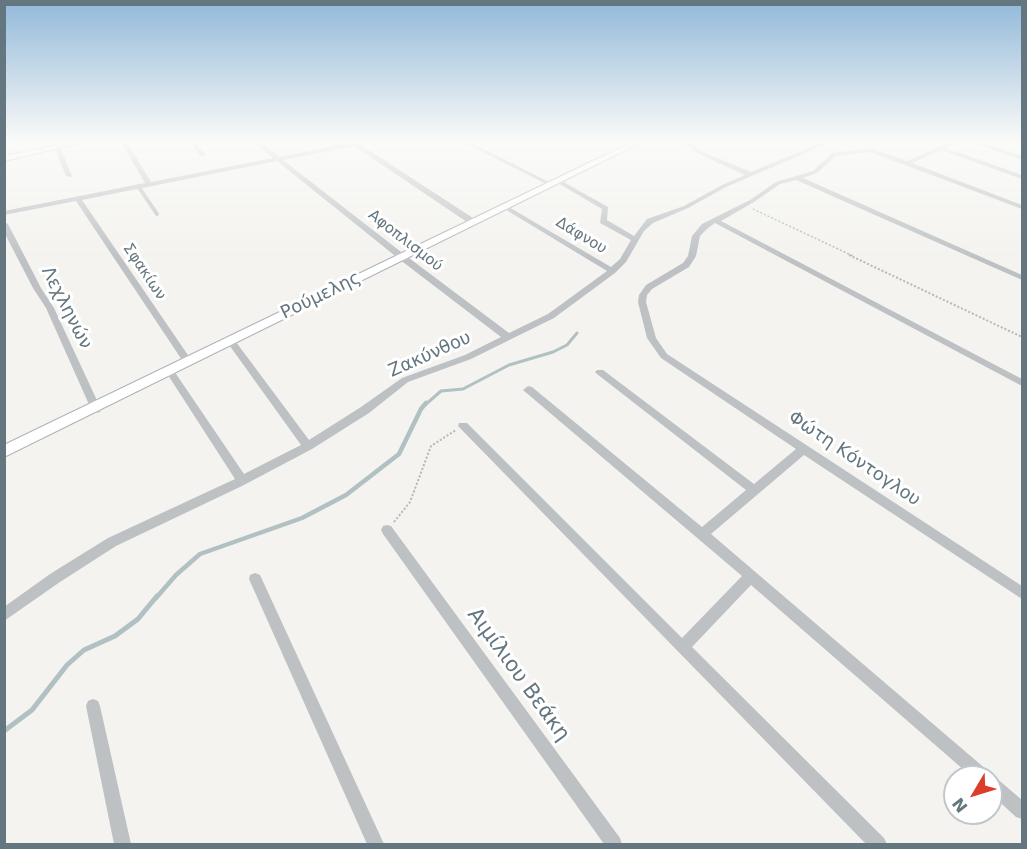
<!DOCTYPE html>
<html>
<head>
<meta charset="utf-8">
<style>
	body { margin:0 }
	#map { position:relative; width:1027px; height:849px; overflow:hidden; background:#f4f3ef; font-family:"DejaVu Sans",sans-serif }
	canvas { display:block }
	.frame { position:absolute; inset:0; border:6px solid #64767f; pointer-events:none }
	.north { position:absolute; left:943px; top:765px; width:60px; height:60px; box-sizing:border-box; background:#fff; border:2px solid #c1c8cc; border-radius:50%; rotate:232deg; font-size:16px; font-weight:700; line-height:24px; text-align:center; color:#64767f }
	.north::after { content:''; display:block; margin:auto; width:21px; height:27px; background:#db3d28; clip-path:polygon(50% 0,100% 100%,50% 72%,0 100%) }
</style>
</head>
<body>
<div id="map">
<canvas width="1027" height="849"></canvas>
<div class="frame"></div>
<div class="north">N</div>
</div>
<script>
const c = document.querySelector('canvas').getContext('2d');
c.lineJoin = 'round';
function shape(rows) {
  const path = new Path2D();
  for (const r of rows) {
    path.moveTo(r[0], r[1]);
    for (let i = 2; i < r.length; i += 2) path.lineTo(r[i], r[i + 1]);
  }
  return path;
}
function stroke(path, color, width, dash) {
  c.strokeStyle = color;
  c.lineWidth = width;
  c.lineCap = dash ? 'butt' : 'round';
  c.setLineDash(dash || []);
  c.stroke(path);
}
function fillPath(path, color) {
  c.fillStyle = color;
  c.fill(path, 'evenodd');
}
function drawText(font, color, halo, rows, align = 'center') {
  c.font = font + ' "DejaVu Sans",sans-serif';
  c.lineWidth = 6;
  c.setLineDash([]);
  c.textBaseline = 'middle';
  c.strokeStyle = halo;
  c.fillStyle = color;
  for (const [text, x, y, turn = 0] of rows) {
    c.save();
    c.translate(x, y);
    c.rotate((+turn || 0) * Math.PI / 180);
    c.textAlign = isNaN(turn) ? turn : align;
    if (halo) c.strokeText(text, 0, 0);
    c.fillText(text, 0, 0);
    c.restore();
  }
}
const streamFar2 = shape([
	[425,405,441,391,463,389,509,365,553,352,567,345,577,333]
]);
const streamFar1 = shape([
	[156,598,176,575,200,554,302,518,346,495,399,454,421,409,426,403]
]);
const stream = shape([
	[4,731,32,710,67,665,84,650,115,636,138,619,157,596]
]);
const pathFar1 = shape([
	[753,209,853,256]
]);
const path = shape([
	[849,255,1022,337],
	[394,522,410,502,431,446,456,430]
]);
const lane = shape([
	[138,186,157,214]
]);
const street = shape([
	[52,142,58,142,72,176,71,177,66,176,52,142],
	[121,142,127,142,151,182,273,158,254,142,260,142,280,157,352,142,368,142,361,145,476,220,476,224,470,224,354,146,283,160,405,255,509,333,548,314,607,271,503,208,503,206,507,206,611,267,620,259,631,240,600,223,602,209,556,182,556,180,560,180,608,207,607,220,634,236,647,219,684,206,722,185,745,175,701,155,682,142,689,142,705,153,751,172,823,142,831,142,726,187,688,208,653,223,644,231,626,262,615,273,554,318,471,359,408,382,369,413,312,449,242,486,116,546,60,582,4,621,4,607,50,574,108,538,235,479,166,372,164,370,166,368,172,368,244,474,301,445,227,342,225,340,227,338,233,338,309,440,361,407,402,378,465,355,501,337,399,259,277,161,82,200,192,361,190,363,184,363,76,201,4,215,4,211,145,183,121,142],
	[189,142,195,142,205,154,205,156,201,156,189,142],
	[463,142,470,142,553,184,548,185,463,142],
	[950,142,957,142,946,148,1022,175,1022,179,941,150,912,163,1022,205,1022,209,870,152,836,156,817,173,803,178,1022,275,1022,280,796,180,780,184,754,202,721,221,1022,379,1022,386,715,223,708,228,700,236,696,256,689,267,652,289,647,295,646,302,656,338,667,354,1022,586,1022,599,804,455,711,534,1022,800,1022,819,1016,817,991,794,991,777,972,777,751,585,692,647,884,838,887,844,866,844,458,426,459,423,467,423,682,638,742,576,523,390,528,386,532,387,702,527,746,490,597,374,595,372,597,370,603,370,754,484,796,449,661,358,647,338,638,302,639,295,646,285,683,263,688,256,692,236,702,224,750,200,776,182,813,171,832,153,871,148,907,161,950,142],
	[972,142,980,142,1022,156,1022,160,972,142],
	[4,222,8,224,41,288,54,308,101,409,100,412,96,413,91,409,46,308,33,288,4,232,4,222],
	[387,525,391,526,620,838,622,844,604,844,383,534,381,530,383,526,387,525],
	[255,573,260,575,384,844,367,844,249,579,250,575,255,573],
	[93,699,98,701,100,706,131,844,114,844,86,706,88,701,93,699]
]);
const secondary = shape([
	[71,142,84,142,4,161,4,156,71,142],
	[632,142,642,142,4,457,4,445,632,142]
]);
const farStreetnames = [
	["Δάφνου",581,236,31],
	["Αφοπλισμού",405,241,38],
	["Σφακίων",144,272,56]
];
const streetNames = [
	["Ρούμελης",321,296,-26],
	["Λεχληνών",66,308,63],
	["Ζακύνθου",430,355,-24],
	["Φώτη Κόντογλου",854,459,34]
];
const nearStreetnames = [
	["Αιμίλιου Βεάκη",518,675,54]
];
stroke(streamFar2, '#b1c0c3', 3);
stroke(streamFar1, '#b1c0c3', 4.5);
stroke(stream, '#b1c0c3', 5);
stroke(secondary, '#adb3b7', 2);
stroke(pathFar1, '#b5b8ba', 1.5, [2, 2]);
stroke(path, '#b5b8ba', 2, [2, 2]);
stroke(lane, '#bdc1c4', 4);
fillPath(street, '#bdc1c4');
fillPath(secondary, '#fff');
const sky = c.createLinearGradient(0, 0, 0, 261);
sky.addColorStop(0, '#92b9d9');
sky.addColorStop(0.54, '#fafaf8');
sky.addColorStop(1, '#fafaf800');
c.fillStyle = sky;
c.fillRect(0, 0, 1027, 261);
drawText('15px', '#64767f', '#fff', farStreetnames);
drawText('18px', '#64767f', '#fff', streetNames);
drawText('21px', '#64767f', '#fff', nearStreetnames);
</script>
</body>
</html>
